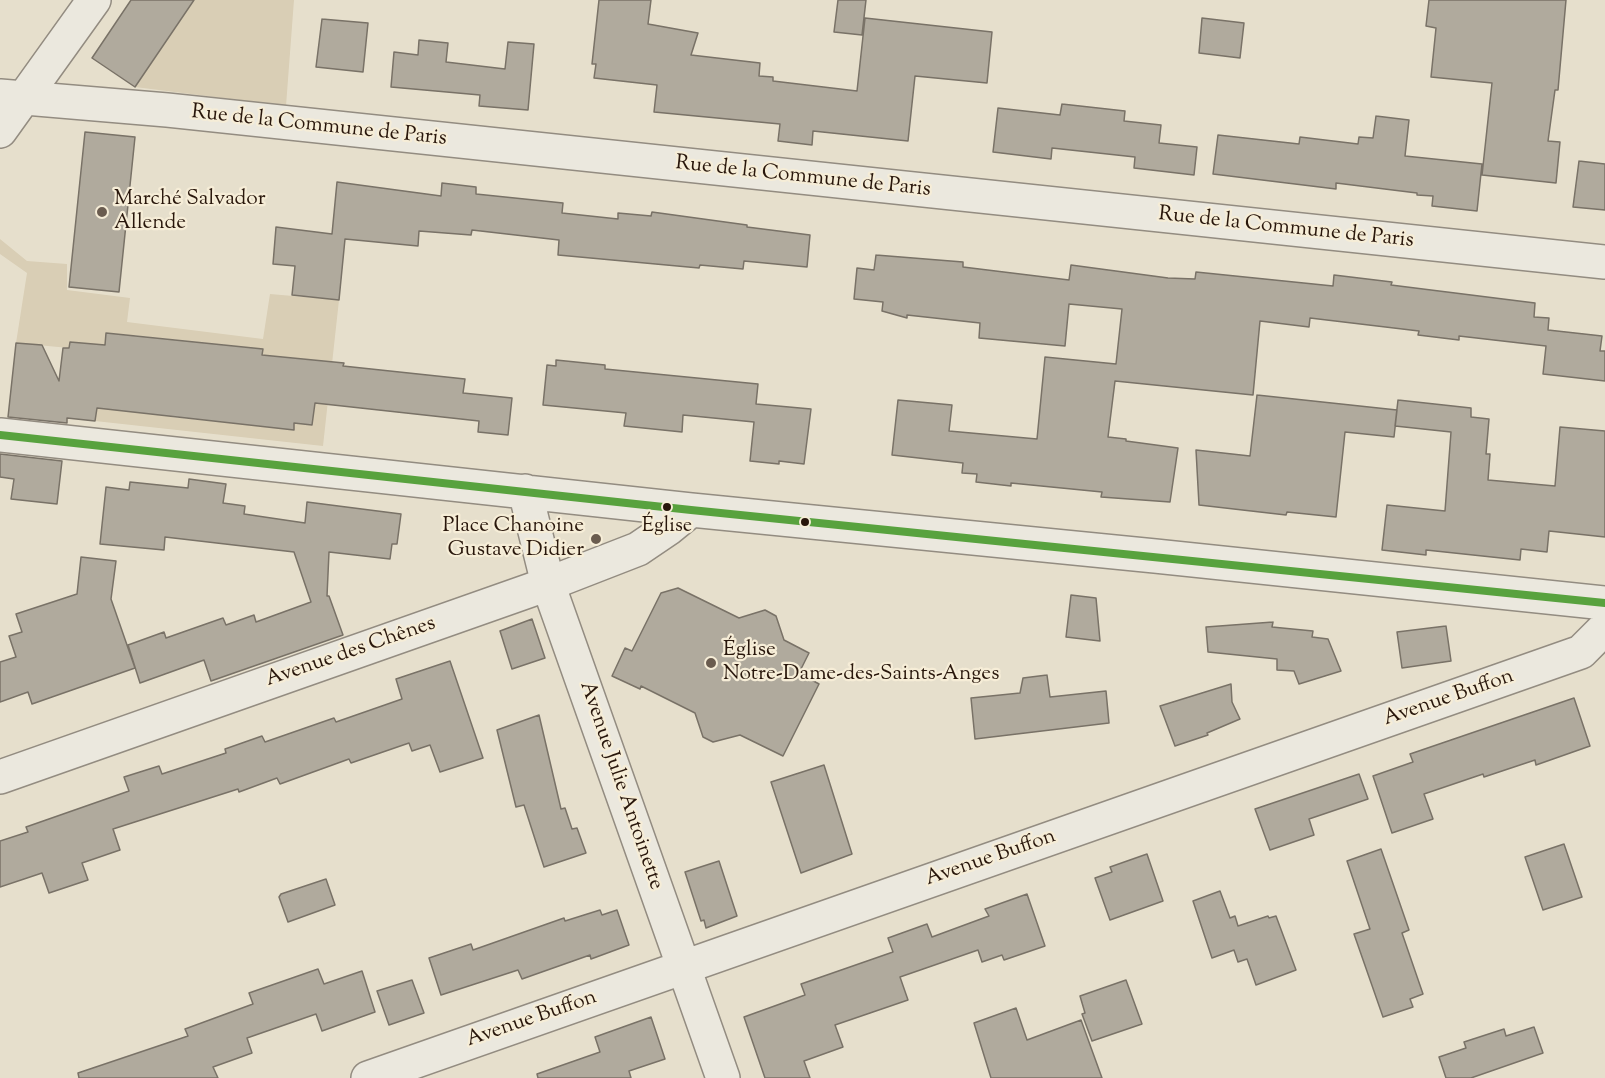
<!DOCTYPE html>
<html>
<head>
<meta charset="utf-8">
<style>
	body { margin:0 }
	canvas { display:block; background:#e6dfcc }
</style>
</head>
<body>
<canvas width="1605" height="1078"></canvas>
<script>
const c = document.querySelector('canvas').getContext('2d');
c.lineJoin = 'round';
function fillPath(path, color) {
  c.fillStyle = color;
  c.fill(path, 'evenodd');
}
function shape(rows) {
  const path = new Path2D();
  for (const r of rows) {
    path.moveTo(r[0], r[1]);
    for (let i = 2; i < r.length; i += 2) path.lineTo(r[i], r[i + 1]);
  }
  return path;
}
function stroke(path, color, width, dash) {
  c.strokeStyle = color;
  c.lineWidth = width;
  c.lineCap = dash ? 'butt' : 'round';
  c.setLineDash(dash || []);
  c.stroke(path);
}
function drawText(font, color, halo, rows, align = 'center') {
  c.font = font + ' "Sorts Mill Goudy",serif';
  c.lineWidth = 4.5;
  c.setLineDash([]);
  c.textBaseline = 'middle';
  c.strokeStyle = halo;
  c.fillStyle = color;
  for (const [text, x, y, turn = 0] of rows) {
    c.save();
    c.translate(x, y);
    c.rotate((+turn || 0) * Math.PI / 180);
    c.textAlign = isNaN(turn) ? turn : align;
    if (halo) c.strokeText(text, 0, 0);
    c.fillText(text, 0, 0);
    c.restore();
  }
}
const green = shape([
	[194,0,294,0,286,106,135,87],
	[0,239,27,261,67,264,67,290,130,298,127,322,263,339,270,294,339,300,323,446,95,421,97,408,149,414,171,410,171,417,294,429,294,423,312,425,319,361,262,357,262,349,133,335,106,338,105,345,71,342,69,348,16,343,27,273,0,254]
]);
const building = shape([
	[131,0,194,0,135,87,92,58,131,0],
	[599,0,651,0,648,24,698,33,691,55,760,63,759,76,773,77,773,81,857,91,865,18,992,32,987,83,915,76,908,141,813,131,812,145,778,141,780,124,654,112,657,85,594,78,596,64,592,64,599,0],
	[838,0,866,0,862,35,834,32,838,0],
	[1429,0,1566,0,1558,90,1555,90,1548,141,1560,142,1556,183,1482,175,1492,83,1431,77,1436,28,1426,26,1429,0],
	[1202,18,1244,23,1240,58,1199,53,1202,18],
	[322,19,368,23,363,72,316,67,322,19],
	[419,40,448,43,446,62,505,69,508,42,534,44,528,110,479,106,480,95,391,87,394,52,418,55,419,40],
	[1062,104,1125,111,1124,121,1161,125,1159,143,1197,147,1194,175,1134,168,1135,157,1052,148,1051,159,993,152,998,108,1060,115,1062,104],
	[1376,116,1409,120,1405,156,1482,164,1477,211,1432,206,1433,196,1417,195,1417,193,1336,183,1336,189,1213,174,1218,135,1299,144,1300,137,1358,144,1359,137,1373,138,1376,116],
	[85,132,135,137,119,292,69,287,85,132],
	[1579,161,1605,164,1605,210,1573,207,1579,161],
	[337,182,441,196,442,183,476,187,476,194,563,203,562,213,618,219,618,213,651,216,652,212,747,225,747,227,810,235,807,267,744,261,743,269,700,265,699,268,558,255,559,240,472,230,471,235,419,231,418,246,345,239,339,300,292,295,295,266,273,264,276,227,332,234,337,182],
	[876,255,963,262,963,267,1069,280,1071,265,1168,278,1195,279,1196,272,1333,286,1334,275,1392,282,1391,285,1535,303,1534,317,1549,318,1548,330,1602,336,1600,351,1605,351,1605,381,1543,374,1546,346,1459,336,1459,340,1418,335,1419,331,1310,318,1309,327,1260,321,1253,395,1115,381,1108,437,1126,439,1126,441,1178,448,1170,502,1101,497,1102,492,1011,483,1011,486,976,482,977,474,962,473,963,463,892,455,898,400,952,405,949,431,1037,439,1045,357,1116,364,1122,309,1069,304,1065,346,979,338,980,323,907,315,907,318,882,311,883,302,854,299,857,268,874,270,876,255],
	[106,333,263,349,262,355,344,363,343,366,465,379,463,393,512,398,508,435,478,432,479,421,315,403,312,425,294,423,294,430,97,408,95,421,67,418,67,423,8,417,16,343,42,345,59,381,63,348,69,348,70,342,105,345,106,333],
	[556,360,605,365,605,369,758,384,756,404,811,409,804,464,779,461,779,464,750,461,754,422,683,415,682,432,624,426,626,413,543,405,547,365,556,366,556,360],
	[1257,395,1397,410,1394,437,1345,432,1336,517,1287,512,1286,515,1199,505,1196,450,1250,456,1257,395],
	[1398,400,1471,408,1471,417,1489,419,1486,454,1490,454,1488,480,1555,486,1560,427,1605,431,1605,537,1549,531,1547,552,1521,549,1520,560,1426,550,1426,555,1382,550,1387,505,1445,511,1451,432,1395,426,1398,400],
	[0,454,62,461,57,504,11,499,14,479,0,477,0,454],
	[189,479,226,484,223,503,245,506,244,514,305,523,307,502,401,514,397,544,392,544,390,559,329,552,327,596,329,596,343,635,211,681,204,660,140,683,128,645,164,632,166,638,223,618,226,625,254,615,256,622,311,602,294,552,165,537,164,550,100,544,106,487,129,490,130,482,188,488,189,479],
	[81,557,116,561,111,599,135,668,32,704,28,692,0,702,0,662,16,657,9,636,22,632,16,614,77,594,81,557],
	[678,588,739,618,765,610,776,616,784,640,809,653,799,673,819,684,783,756,740,735,713,742,703,737,695,713,641,686,640,689,612,676,625,648,632,651,661,593,678,588],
	[1071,595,1096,598,1100,641,1066,637,1071,595],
	[532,619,545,658,512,669,500,631,532,619],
	[1273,622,1272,627,1313,631,1312,637,1328,639,1341,671,1299,684,1294,671,1277,670,1277,659,1208,652,1206,627,1273,622],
	[1446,626,1451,661,1402,668,1397,632,1446,626],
	[450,661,483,758,440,772,430,745,412,751,409,743,351,763,349,759,280,784,277,778,239,792,238,789,113,829,120,850,82,863,88,880,49,893,42,873,0,887,0,841,28,832,26,827,129,791,124,777,159,766,162,774,226,753,225,749,262,736,265,742,334,718,336,722,402,699,396,679,450,661],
	[1047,675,1050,697,1106,691,1109,723,975,739,971,698,1020,693,1023,678,1047,675],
	[1231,684,1232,702,1240,719,1207,733,1208,735,1175,746,1160,706,1231,684],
	[1574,698,1590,746,1536,765,1535,760,1484,777,1483,774,1424,794,1433,819,1392,833,1373,776,1413,762,1410,754,1574,698],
	[539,715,561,809,565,808,572,829,577,828,586,853,544,867,524,805,516,807,497,730,539,715],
	[824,765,852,854,801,873,771,782,824,765],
	[1359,774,1368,799,1309,819,1314,835,1270,850,1255,809,1359,774],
	[1564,844,1582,897,1543,910,1525,857,1564,844],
	[1381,849,1409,930,1402,933,1423,994,1410,999,1413,1007,1383,1017,1354,934,1370,929,1347,861,1381,849],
	[1147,854,1163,901,1110,920,1095,878,1112,872,1110,867,1147,854],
	[719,861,737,916,706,928,704,920,701,921,685,872,719,861],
	[326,879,335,905,288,922,279,897,281,894,326,879],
	[1220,891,1230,918,1235,916,1238,926,1268,916,1269,918,1276,916,1296,970,1256,985,1247,959,1238,962,1234,950,1212,958,1193,901,1220,891],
	[1027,894,1045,946,1004,960,1002,955,982,962,978,950,900,977,908,1000,835,1025,843,1047,804,1061,810,1078,765,1078,744,1017,805,995,801,984,893,952,888,938,927,924,932,937,989,916,985,909,1027,894],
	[600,910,602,915,617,910,629,945,591,959,590,955,522,979,518,970,441,995,429,958,471,944,473,950,564,918,565,921,600,910],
	[318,969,324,984,362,971,375,1012,322,1031,316,1014,247,1038,252,1053,213,1067,218,1078,79,1078,78,1073,188,1036,185,1029,253,1004,249,993,318,969],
	[412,980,424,1013,389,1025,377,991,412,980],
	[1126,980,1142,1024,1092,1041,1082,1014,1085,1013,1080,996,1126,980],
	[1016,1008,1027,1040,1081,1020,1102,1078,991,1078,974,1023,1016,1008],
	[651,1017,665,1059,629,1071,631,1078,538,1078,537,1074,600,1052,595,1037,651,1017],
	[1534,1027,1543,1053,1471,1078,1446,1078,1439,1057,1466,1048,1464,1042,1504,1029,1506,1036,1534,1027]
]);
const minor = shape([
	[0,96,167,110,1605,262],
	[0,131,94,0],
	[0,435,691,510,1155,556,1605,603],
	[525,491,548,584,723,1078],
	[0,777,548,584,638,549,669,528,691,510],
	[368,1078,1581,652,1605,628]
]);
const bus1 = shape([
	[0,435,691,510,1605,603]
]);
const markers = [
	[102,212,6,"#6a5c4f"],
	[667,507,5,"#28160b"],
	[805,522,5,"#28160b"],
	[596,539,6,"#6a5c4f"],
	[711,663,6,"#6a5c4f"]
];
const busNames = [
	["Église",667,528]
];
const streetNames = [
	["Rue de la Commune de Paris",319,127,6],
	["Rue de la Commune de Paris",803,178,6],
	["Rue de la Commune de Paris",1286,229,6],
	["Avenue des Chênes",351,653,-19],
	["Avenue Buffon",1449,699,-19],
	["Avenue Julie Antoinette",620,786,71],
	["Avenue Buffon",991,859,-19],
	["Avenue Buffon",532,1020,-19]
];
const poiNames = [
	["Marché Salvador",114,200],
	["Allende",114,224],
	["Place Chanoine",584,527,"right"],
	["Gustave Didier",584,551,"right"],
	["Église",723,651],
	["Notre-Dame-des-Saints-Anges",723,675]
];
fillPath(green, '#d9ceb5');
fillPath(building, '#b0aa9d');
stroke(building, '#797267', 1.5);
stroke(minor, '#938c81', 36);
stroke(minor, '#ebe8de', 33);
stroke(bus1, '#58a23e', 8);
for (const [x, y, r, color] of markers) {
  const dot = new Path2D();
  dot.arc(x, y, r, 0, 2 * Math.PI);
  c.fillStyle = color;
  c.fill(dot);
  stroke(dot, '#f6edd7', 2);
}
drawText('20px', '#28160b', '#f6edd7', busNames);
drawText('21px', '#28160b', '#f6edd7', streetNames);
drawText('21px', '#28160b', '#f6edd7', poiNames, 'left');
</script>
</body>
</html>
